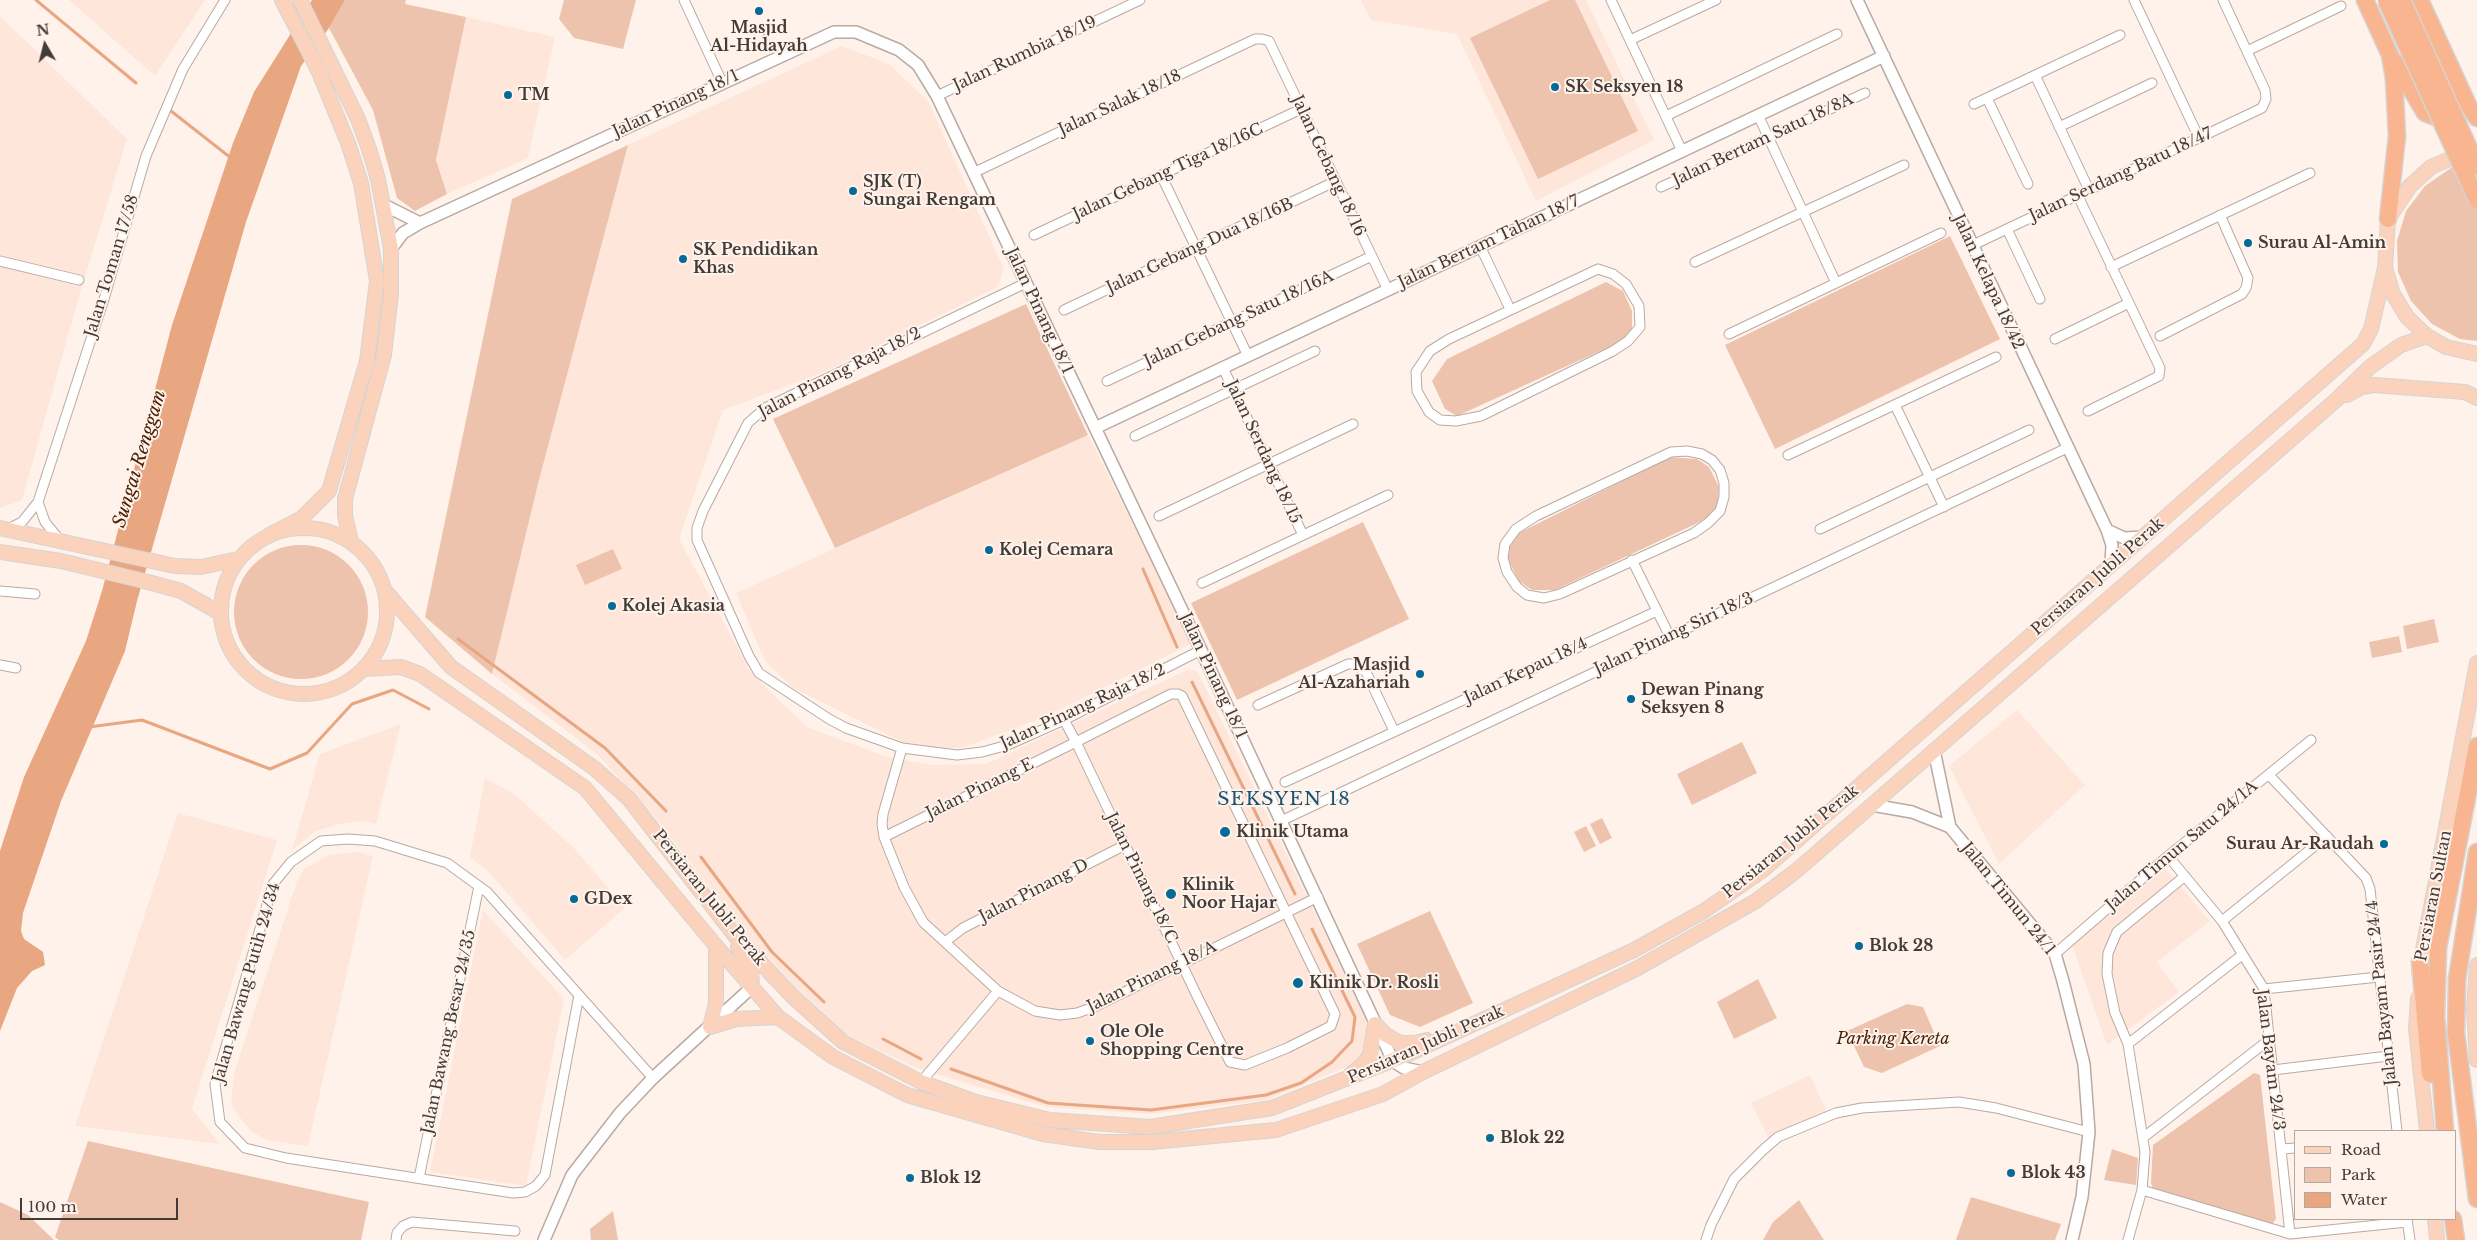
<!DOCTYPE html>
<html>
<head>
<meta charset="utf-8">
<style>
	body { margin:0 }
	#map { position:relative; width:2477px; height:1240px; overflow:hidden; background:#fff2eb; font-family:"Libre Baskerville",serif }
	canvas { display:block }
	.legend { position:absolute; left:2294px; top:1130px; width:162px; height:90px; box-sizing:border-box; background:#fff2eb; border:1px solid #b3a9a3; margin:0; padding:6px 9px; list-style:none; font-size:15px; color:#423c38 }
	.legend li { display:flex; align-items:center; gap:10px; height:25px }
	.legend b { width:25px; border:1px solid #b3a9a3 }
	.north { position:absolute; left:20px; top:20px; width:50px; height:50px; -webkit-text-stroke:4px #fff2eb; paint-order:stroke; rotate:352deg; font-size:14px; font-weight:700; line-height:20px; text-align:center; color:#423c38 }
	.north::after { content:''; display:block; margin:auto; width:18px; height:22px; background:#423c38; clip-path:polygon(50% 0,100% 100%,50% 72%,0 100%) }
	.scale { position:absolute; left:20px; top:1198px; width:158px; height:22px; box-sizing:border-box; border:2px solid #423c38; border-top:0; padding-left:6px; font-size:15px; line-height:18px; white-space:nowrap; color:#423c38; -webkit-text-stroke:4px #fff2eb; paint-order:stroke }
</style>
</head>
<body>
<div id="map">
<canvas width="2477" height="1240"></canvas>
<ul class="legend">
<li><b style="height:6px;background:#fbd3bc"></b>Road</li>
<li><b style="height:14px;background:#eec3ad"></b>Park</li>
<li><b style="height:14px;background:#e8a681"></b>Water</li>
</ul>
<div class="north">N</div>
<div class="scale">100 m</div>
</div>
<script>
const c = document.querySelector('canvas').getContext('2d');
c.lineJoin = 'round';
function fillPath(path, color) {
  c.fillStyle = color;
  c.fill(path, 'evenodd');
}
function shape(rows) {
  const path = new Path2D();
  for (const r of rows) {
    if (r.length === 3) {
      path.moveTo(r[0] + r[2], r[1]);
      path.arc(r[0], r[1], r[2], 0, 2 * Math.PI);
      continue;
    }
    path.moveTo(r[0], r[1]);
    for (let i = 2; i < r.length; i += 2) path.lineTo(r[i], r[i + 1]);
  }
  return path;
}
function stroke(path, color, width, dash) {
  c.strokeStyle = color;
  c.lineWidth = width;
  c.lineCap = dash ? 'butt' : 'round';
  c.setLineDash(dash || []);
  c.stroke(path);
}
function drawText(font, color, halo, rows, align = 'center') {
  c.font = font + ' "Libre Baskerville",serif';
  c.lineWidth = 4;
  c.setLineDash([]);
  c.textBaseline = 'middle';
  c.strokeStyle = halo;
  c.fillStyle = color;
  for (const [text, x, y, turn = 0] of rows) {
    c.save();
    c.translate(x, y);
    c.rotate((+turn || 0) * Math.PI / 180);
    c.textAlign = isNaN(turn) ? turn : align;
    if (halo) c.strokeText(text, 0, 0);
    c.fillText(text, 0, 0);
    c.restore();
  }
}
const built = shape([
	[69,0,205,0,155,76],
	[1361,0,1586,0,1654,140,1536,201,1457,34,1371,20],
	[0,16,127,139,80,293,22,500,0,508],
	[466,17,555,37,528,158,447,194,436,160],
	[842,46,889,64,928,101,1004,269,998,287,822,373,723,410,679,539,751,673,807,727,887,757,932,765,986,764,1189,669,1198,672,1366,1019,1369,1036,1364,1051,1349,1066,1266,1100,1151,1114,1046,1107,916,1068,842,1032,797,992,751,942,664,828,598,755,492,674,538,484,628,145],
	[1088,435,1192,643,1050,715,962,748,913,747,793,688,765,661,736,593],
	[2017,710,2085,785,1999,864,1949,766],
	[401,724,376,824,362,821,339,824,316,831,292,850,320,754],
	[485,778,514,794,574,848,625,908,565,960,489,872,470,857],
	[178,813,277,840,192,1109,220,1144,75,1126],
	[356,852,373,856,308,1146,266,1140,251,1131,233,1109,231,1098,235,1070,297,881,304,869,329,855],
	[2164,867,2210,921,2157,962,2179,992,2107,1045,2072,945],
	[483,910,564,999,526,1186,430,1172],
	[1810,1075,1827,1112,1769,1139,1751,1103]
]);
const green = shape([
	[345,0,406,0,405,4,466,17,436,160,447,194,415,211,397,198,373,110,329,28],
	[564,0,636,0,623,49,574,38,559,19],
	[1550,0,1575,0,1638,131,1538,179,1470,38],
	[628,145,538,484,492,674,425,617,512,199],
	[2477,162,2477,341,2460,339,2432,324,2411,301,2398,272,2397,241,2406,211,2425,186,2451,168],
	[1950,236,2000,339,1775,449,1725,345],
	[1606,282,1623,291,1632,311,1632,329,1622,341,1457,416,1445,409,1432,381,1447,359],
	[1026,304,1088,435,835,548,773,419],
	[1670,457,1697,459,1709,467,1719,487,1717,508,1706,519,1555,590,1532,590,1519,581,1507,558,1510,546,1519,533],
	[1363,522,1409,619,1237,700,1191,603],
	[301,612,67],
	[613,549,622,569,585,585,576,565],
	[2434,619,2439,642,2407,649,2403,626],
	[2399,636,2402,652,2372,658,2369,642],
	[1742,742,1757,773,1692,805,1677,774],
	[1602,818,1612,838,1600,844,1590,824],
	[1586,826,1596,846,1584,852,1574,832],
	[1430,911,1473,1003,1420,1027,1390,1015,1357,944],
	[1758,979,1777,1018,1734,1039,1717,1002],
	[1907,1004,1923,1007,1940,1046,1882,1073,1864,1067,1847,1031],
	[2254,1073,2260,1075,2276,1219,2272,1224,2266,1225,2153,1189,2151,1183,2153,1145],
	[88,1141,369,1202,361,1240,59,1240,55,1237],
	[2112,1149,2138,1158,2136,1185,2104,1180],
	[1971,1197,2061,1224,2055,1240,1956,1240],
	[1799,1200,1824,1240,1763,1240,1773,1222],
	[0,1202,28,1215,54,1240,0,1240],
	[613,1211,618,1240,591,1240,590,1229]
]);
const water = shape([
	[312,0,345,0,329,28,301,66,246,222,137,601,125,651,61,801,23,913,21,931,24,939,43,952,45,965,32,971,17,988,0,1031,0,851,24,777,86,641,102,591,172,325,233,143,254,92]
]);
const stream = shape([
	[36,0,136,83],
	[171,111,231,158],
	[1143,569,1177,647],
	[458,639,605,748,666,811],
	[1192,682,1295,894],
	[89,727,142,720,270,769,307,753,352,704,393,690,429,709],
	[701,857,772,952,824,1002],
	[883,1039,921,1059],
	[951,1069,1048,1103,1151,1110,1266,1095,1301,1083,1332,1062,1352,1041,1355,1017,1312,929]
]);
const minor = shape([
	[684,0,722,82],
	[1611,0,1682,151],
	[2134,0,2199,138],
	[1630,40,1716,0],
	[2247,51,2341,6],
	[2035,75,2089,190],
	[937,96,1140,0],
	[1987,98,2028,184],
	[1974,104,2120,35],
	[1758,115,1836,283],
	[1666,116,1837,34],
	[2059,127,2152,83],
	[973,173,1255,39,1262,39,1269,41,1388,290],
	[1161,175,1248,356],
	[1661,187,1865,93],
	[2078,196,2160,368,2159,376,2088,411],
	[2007,229,2040,299],
	[1034,235,1301,109],
	[1480,246,1510,309],
	[1971,246,2262,108,2266,99,2265,90,2223,0],
	[0,261,79,280],
	[1695,262,1904,165],
	[2111,267,2310,173],
	[1598,269,1613,274,1626,284,1639,306,1640,327,1628,341,1613,351,1481,416,1456,421,1440,420,1429,412,1417,391,1416,372,1430,351,1449,339,1598,269],
	[1026,283,765,408,748,423,703,511,697,528,697,540,749,656,759,673,829,719,846,728,902,748,957,755,982,752,1008,745,1064,720,1201,650],
	[1064,310,1336,181],
	[1729,334,1941,233],
	[2160,336,2242,294,2246,288,2248,278,2220,215],
	[2055,339,2129,303],
	[1223,368,1303,535],
	[1107,381,1372,256],
	[1895,405,1944,507],
	[1135,436,1315,351],
	[1687,451,1702,454,1712,460,1720,470,1724,483,1724,497,1720,511,1708,523,1694,533,1560,594,1544,598,1527,595,1517,587,1507,572,1503,558,1505,544,1516,529,1536,516,1671,452,1687,451],
	[1788,455,1996,357],
	[38,502,45,522,59,539],
	[1159,516,1353,424],
	[8,529,22,522,38,502,104,299,146,156,183,69,225,0],
	[1820,529,2029,430],
	[1632,560,1670,637],
	[1202,583,1388,495],
	[0,591,35,594],
	[0,665,16,668],
	[1258,705,1348,664,1355,664,1366,672,1394,731],
	[902,748,883,814,882,824,884,837,904,887,923,922,998,991,1035,1011,1060,1015,1077,1013,1094,1007,1318,897],
	[2269,775,2366,878,2370,889,2397,1131],
	[1285,782,1657,611],
	[1281,821,2067,448],
	[884,837,1076,742,1171,694,1178,694,1182,696,1335,1014,1331,1026,1287,1048,1245,1065,1230,1062,1198,998,1076,742,1064,720],
	[2168,856,2222,921,2264,989,2290,1234],
	[2222,921,2327,836],
	[945,942,963,928,1125,845],
	[2055,954,2168,856,2311,740],
	[2264,989,2379,977],
	[579,995,545,1175,536,1186,525,1192,513,1193,286,1158,245,1148,220,1122,215,1084,273,884,291,862,321,841,348,839,375,841,447,863,487,892,653,1078],
	[2128,1044,2242,955],
	[2273,1070,2388,1056],
	[921,1082,998,991],
	[2144,1137,2270,1039],
	[2281,1149,2296,1148],
	[419,1178,479,886],
	[2142,1190,2290,1234,2407,1222],
	[2407,1219,2410,1240],
	[396,1240,397,1233,403,1226,412,1222,515,1231],
	[1706,1240,1711,1225,1734,1179,1763,1150,1778,1137,1836,1113,1862,1108,1959,1102,1996,1108,2089,1132],
	[2128,1240,2142,1190,2145,1152,2128,1044,2115,1013,2107,974,2108,953,2117,932,2185,876]
]);
const tertiary = shape([
	[1857,0,2107,530,2112,545,2111,565],
	[382,204,420,223],
	[391,249,403,233,420,223,834,32,856,32,899,50,918,65,937,96,1201,650,1393,1061,1404,1068,1423,1072],
	[1095,428,1884,56],
	[2107,530,2124,538,2144,537],
	[1934,750,1950,827,2055,954,2063,981,2084,1064,2089,1132,2082,1197,2072,1240],
	[1872,805,1912,812,1950,827],
	[544,1240,572,1175,620,1113,653,1078,752,987]
]);
const primary = shape([
	[300,0,358,119,369,149,378,179,391,249,391,293,384,355,345,499,345,516,351,541],
	[2467,154,2457,156,2431,167,2410,186,2388,219,2385,268,2393,294,2407,317,2427,336,2446,347,2477,354],
	[2347,395,2362,387,2374,385,2465,392,2477,398],
	[304,611,83],
	[0,528,175,566,201,567,238,559],
	[269,535,302,518,329,491,367,361,377,281,361,183,348,143,318,70,282,0],
	[0,552,61,561,148,582,181,591,220,613],
	[386,592,451,667,594,768,629,799,736,937,793,997,843,1042,921,1082,976,1102,1050,1120,1150,1127,1272,1108,1411,1053,1634,950,1704,911,1763,870,2363,344,2371,329,2385,268],
	[364,669,401,667,420,674,585,788,716,946,778,1017,833,1057,907,1095,1043,1134,1099,1142,1152,1142,1276,1130,1383,1094,1423,1072,1636,969,1756,901,1796,871,1872,805,2335,401,2370,367,2401,345,2427,336],
	[738,947,751,969,752,987],
	[2477,965,2474,1010,2477,1060],
	[2419,971,2477,663],
	[2418,998,2416,1029,2427,1131],
	[1375,1024,1386,1035,1400,1043,1415,1043,1427,1040],
	[710,1027,716,1003,716,946],
	[710,1027,736,1019,778,1017],
	[1351,1074,1362,1065,1370,1055,1375,1024],
	[2435,1219,2437,1240]
]);
const motorway = shape([
	[2365,0,2390,55,2394,79,2397,136,2388,219],
	[2420,0,2468,105,2477,118],
	[2394,61,2425,113,2436,117,2450,114,2457,102,2451,67],
	[2477,852,2457,979,2456,1033,2477,1199],
	[2420,962,2430,1074],
	[2445,1131,2436,1016,2438,948,2477,746],
	[2453,1219,2456,1240]
]);
const motorwayBridge = shape([
	[2386,0,2477,200],
	[2402,0,2477,166]
]);
const markers = [
	[759,11,5,"#056a98"],
	[1555,87,5,"#056a98"],
	[508,95,5,"#056a98"],
	[853,191,5,"#056a98"],
	[2248,243,5,"#056a98"],
	[683,259,5,"#056a98"],
	[989,550,5,"#056a98"],
	[612,606,5,"#056a98"],
	[1420,674,5,"#056a98"],
	[1631,699,5,"#056a98"],
	[1225,832,6,"#056a98"],
	[2384,844,5,"#056a98"],
	[1171,894,6,"#056a98"],
	[574,899,5,"#056a98"],
	[1859,946,5,"#056a98"],
	[1298,983,6,"#056a98"],
	[1090,1041,5,"#056a98"],
	[1490,1138,5,"#056a98"],
	[2011,1173,5,"#056a98"],
	[910,1178,5,"#056a98"]
];
const poiNames = [
	["Masjid",759,28,"center"],
	["Al-Hidayah",759,46,"center"],
	["SK Seksyen 18",1565,87],
	["TM",518,95],
	["SJK (T)",863,182],
	["Sungai Rengam",863,200],
	["Surau Al-Amin",2258,243],
	["SK Pendidikan",693,250],
	["Khas",693,268],
	["Kolej Cemara",999,550],
	["Kolej Akasia",622,606],
	["Masjid",1410,665,"right"],
	["Al-Azahariah",1410,683,"right"],
	["Dewan Pinang",1641,690],
	["Seksyen 8",1641,708],
	["Klinik Utama",1236,832],
	["Surau Ar-Raudah",2374,844,"right"],
	["Klinik",1182,885],
	["Noor Hajar",1182,903],
	["GDex",584,899],
	["Blok 28",1869,946],
	["Klinik Dr. Rosli",1309,983],
	["Ole Ole",1100,1032],
	["Shopping Centre",1100,1050],
	["Blok 22",1500,1138],
	["Blok 43",2021,1173],
	["Blok 12",920,1178]
];
const streetNames = [
	["Jalan Rumbia 18/19",1025,54,-25],
	["Jalan Salak 18/18",1120,103,-25],
	["Jalan Pinang 18/1",676,104,-25],
	["Jalan Bertam Satu 18/8A",1763,140,-25],
	["Jalan Gebang 18/16",1328,166,65],
	["Jalan Gebang Tiga 18/16C",1168,172,-25],
	["Jalan Serdang Batu 18/47",2121,175,-25],
	["Jalan Bertam Tahan 18/7",1489,242,-25],
	["Jalan Gebang Dua 18/16B",1200,246,-25],
	["Jalan Toman 17/58",112,266,-73],
	["Jalan Kelapa 18/42",1988,282,65],
	["Jalan Pinang 18/1",1039,311,65],
	["Jalan Gebang Satu 18/16A",1239,319,-25],
	["Jalan Pinang Raja 18/2",840,373,-27],
	["Jalan Serdang 18/15",1263,452,65],
	["Persiaran Jubli Perak",2098,577,-41],
	["Jalan Pinang Siri 18/3",1674,634,-25],
	["Jalan Kepau 18/4",1526,671,-25],
	["Jalan Pinang 18/1",1213,676,65],
	["Jalan Pinang Raja 18/2",1083,707,-25],
	["Jalan Pinang E",980,789,-26],
	["Persiaran Jubli Perak",1791,842,-39],
	["Jalan Timun Satu 24/1A",2182,846,-40],
	["Jalan Pinang 18/C",1141,878,64],
	["Jalan Pinang D",1034,891,-27],
	["Persiaran Sultan",2434,896,-79],
	["Persiaran Jubli Perak",709,898,51],
	["Jalan Timun 24/1",2008,899,51],
	["Jalan Pinang 18/A",1152,977,-26],
	["Jalan Bawang Putih 24/34",247,983,-74],
	["Jalan Bayam Pasir 24/4",2382,993,-96],
	["Jalan Bawang Besar 24/35",449,1032,-78],
	["Persiaran Jubli Perak",1426,1045,-24],
	["Jalan Bayam 24/3",2270,1060,83]
];
const parkNames = [
	["Parking Kereta",1893,1039]
];
const waterNames = [
	["Sungai Renggam",140,459,-73]
];
const quarterNames = [
	["SEKSYEN 18",1284,800]
];
fillPath(built, '#fee6da');
fillPath(green, '#eec3ad');
fillPath(water, '#e8a681');
stroke(stream, '#e8a681', 3);
stroke(minor, '#b9aaa2', 11);
stroke(tertiary, '#b9aaa2', 14);
stroke(primary, '#d5d4d3', 16);
stroke(motorway, '#d5d4d3', 19);
stroke(minor, '#fff', 9);
stroke(tertiary, '#fff', 11);
stroke(primary, '#fbd3bc', 14);
stroke(motorway, '#f9b590', 16);
stroke(motorwayBridge, '#d5d4d3', 19, []);
stroke(motorwayBridge, '#f9b590', 16);
for (const [x, y, r, color] of markers) {
  const dot = new Path2D();
  dot.arc(x, y, r, 0, 2 * Math.PI);
  c.fillStyle = color;
  c.fill(dot);
  stroke(dot, '#fff2eb', 2);
}
drawText('bold 16px', '#423c38', '#fff2eb', poiNames, 'left');
drawText('16px', '#423c38', '#fff2eb', streetNames);
drawText('italic 16px', '#481e02', '#fff2eb', parkNames);
drawText('italic 18px', '#4b2105', '#fff2eb', waterNames);
c.letterSpacing = '1px';
drawText('19px', '#175373', '#fff2eb', quarterNames);
c.letterSpacing = '0px';
</script>
</body>
</html>
